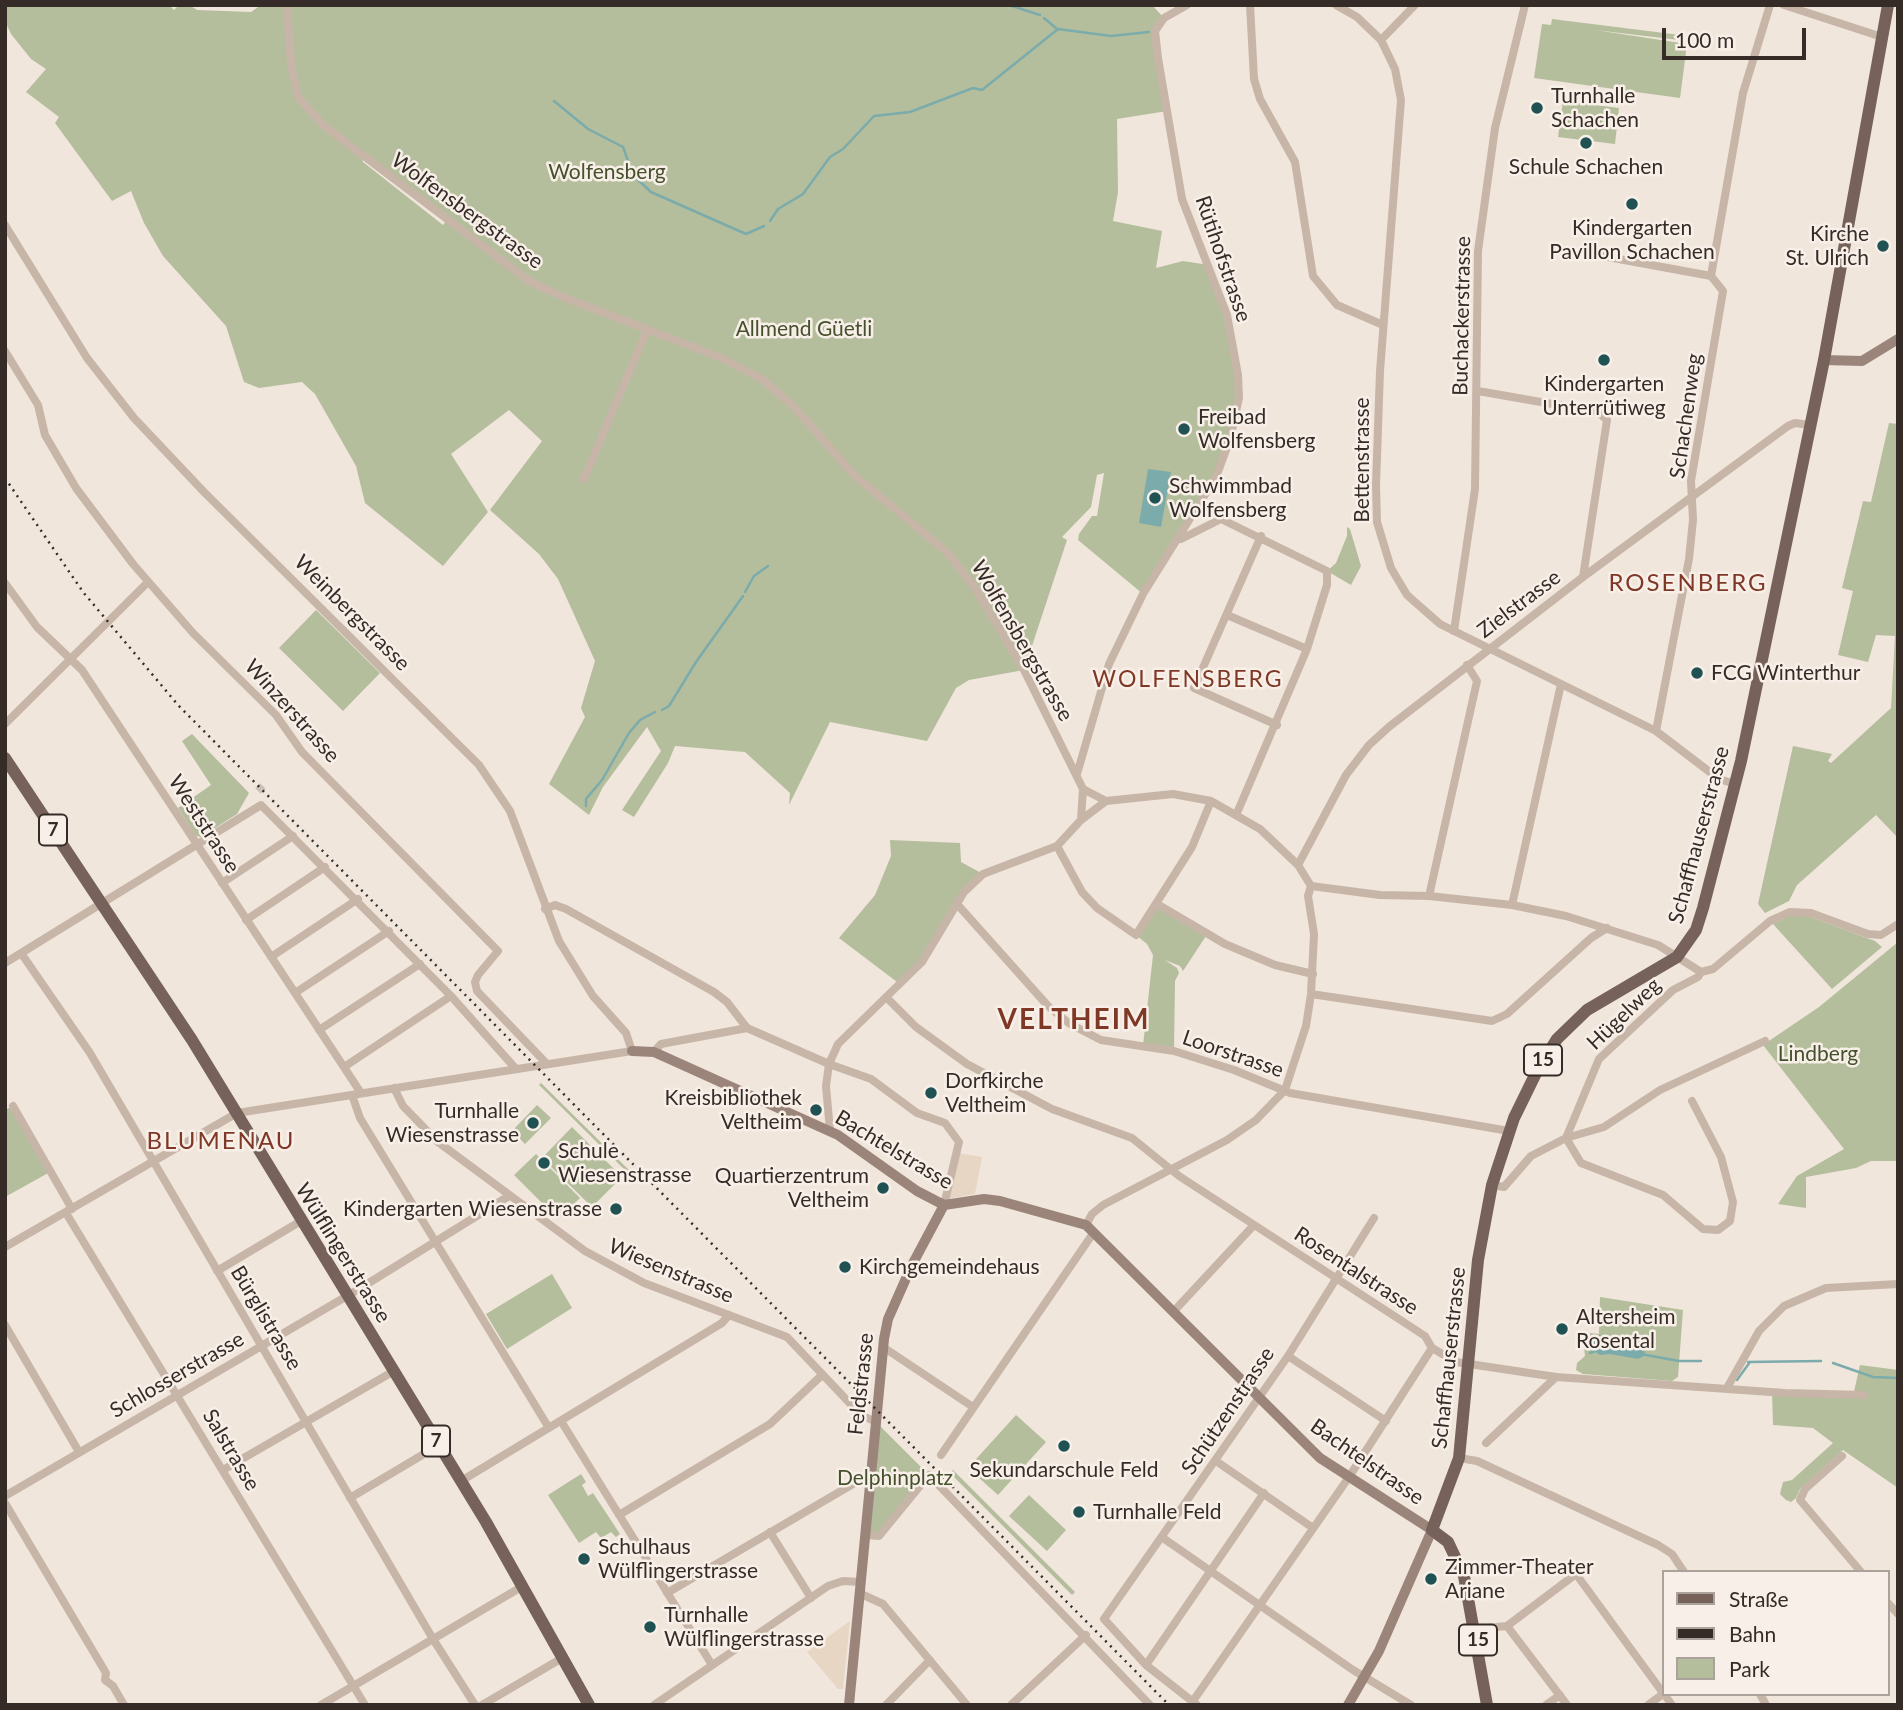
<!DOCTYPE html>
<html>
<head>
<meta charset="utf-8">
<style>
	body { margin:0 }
	#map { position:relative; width:1903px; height:1710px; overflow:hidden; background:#f0e6dc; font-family:Lato,sans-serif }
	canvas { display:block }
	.frame { position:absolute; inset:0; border:7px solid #352c28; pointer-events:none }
	.legend { position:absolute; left:1662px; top:1570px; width:228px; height:126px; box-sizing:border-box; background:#f8f0e8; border:2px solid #aaa29b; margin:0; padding:9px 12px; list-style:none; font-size:21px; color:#352c28 }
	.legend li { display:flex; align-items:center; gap:14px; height:35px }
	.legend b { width:35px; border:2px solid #aaa29b }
	.scale { position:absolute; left:1662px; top:28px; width:144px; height:32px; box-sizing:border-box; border:4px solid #352c28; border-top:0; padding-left:9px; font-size:21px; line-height:24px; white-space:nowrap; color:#352c28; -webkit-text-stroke:5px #f8f0e8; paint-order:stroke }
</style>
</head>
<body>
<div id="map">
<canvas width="1903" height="1710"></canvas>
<div class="frame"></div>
<ul class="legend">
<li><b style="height:9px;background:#76625a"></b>Straße</li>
<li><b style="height:9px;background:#352c28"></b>Bahn</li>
<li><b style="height:19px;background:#b4be9c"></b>Park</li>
</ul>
<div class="scale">100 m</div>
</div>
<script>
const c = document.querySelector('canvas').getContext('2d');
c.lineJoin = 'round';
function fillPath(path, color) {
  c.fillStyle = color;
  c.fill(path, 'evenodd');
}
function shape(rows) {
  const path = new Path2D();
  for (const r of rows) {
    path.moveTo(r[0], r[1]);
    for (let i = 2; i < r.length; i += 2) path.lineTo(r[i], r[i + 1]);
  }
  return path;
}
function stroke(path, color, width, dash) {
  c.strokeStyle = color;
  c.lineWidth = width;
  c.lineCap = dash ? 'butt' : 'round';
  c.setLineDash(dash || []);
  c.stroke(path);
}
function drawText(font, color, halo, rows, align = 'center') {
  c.font = font + ' Lato,sans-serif';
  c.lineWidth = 5;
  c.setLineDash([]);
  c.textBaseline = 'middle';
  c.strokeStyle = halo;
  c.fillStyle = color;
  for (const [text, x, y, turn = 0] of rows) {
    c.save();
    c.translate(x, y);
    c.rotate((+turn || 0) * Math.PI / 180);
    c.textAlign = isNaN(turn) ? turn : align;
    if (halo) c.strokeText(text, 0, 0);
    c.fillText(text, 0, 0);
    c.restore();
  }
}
const green = shape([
	[5,5,169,5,174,10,177,7,175,5,189,5,197,10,251,12,261,5,1152,5,1164,18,1155,31,1167,111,1117,119,1118,192,1113,221,1162,231,1156,268,1183,261,1209,265,1227,315,1239,398,1216,477,1143,594,1078,540,1079,534,1092,516,1097,516,1104,473,1097,475,1091,507,1062,537,1067,540,1024,670,969,680,956,688,927,741,830,722,789,805,790,793,745,752,675,746,668,763,634,817,622,810,661,751,647,727,603,787,589,815,549,784,585,717,581,708,595,661,558,579,539,554,490,510,542,441,509,410,451,454,488,512,443,566,365,503,356,466,315,394,302,382,259,388,244,382,226,326,163,256,144,223,131,191,112,201,55,123,59,117,26,92,46,69,31,59,11,34,5,21],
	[361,155,446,221,443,225,363,162],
	[1552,19,1680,35,1679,40,1595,30,1687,44,1680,98,1534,78,1542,24,1551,25],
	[1563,101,1619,108,1615,144,1558,137],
	[1889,423,1898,424,1898,838,1876,815,1797,885,1789,901,1765,913,1758,904,1793,746,1832,754,1828,761,1831,763,1891,708,1895,636,1876,635,1868,662,1838,655,1853,591,1842,588,1863,501,1871,502],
	[1347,527,1350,529,1361,566,1351,585,1327,571,1336,563,1347,536],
	[316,610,380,673,343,711,279,648],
	[192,734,249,793,237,814,201,837,196,836,178,808,211,785,182,741],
	[890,840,960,843,961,862,983,874,964,892,933,947,901,985,839,938,875,895,891,856],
	[1157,904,1206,936,1183,971,1180,966,1165,960,1177,968,1179,973,1175,981,1174,1051,1143,1046,1153,955,1147,944,1136,935],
	[1792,915,1808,916,1875,941,1882,947,1832,989,1773,924],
	[1898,942,1898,1161,1871,1161,1856,1168,1806,1177,1806,1208,1778,1204,1797,1176,1844,1149,1763,1045,1819,1007],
	[541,1083,637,1178,635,1180,539,1085],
	[537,1105,551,1118,525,1144,512,1131],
	[13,1106,50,1172,5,1197,5,1110],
	[572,1127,622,1177,592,1207,542,1158],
	[536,1154,580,1198,558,1219,514,1175],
	[552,1274,572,1308,507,1349,486,1314],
	[1600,1297,1683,1310,1678,1377,1672,1381,1583,1374,1576,1370,1577,1363,1585,1356,1583,1338,1589,1338,1590,1333,1599,1334],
	[1860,1365,1898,1370,1898,1488,1843,1450,1800,1489,1796,1498,1791,1502,1786,1500,1780,1494,1783,1482,1792,1480,1833,1443,1813,1428,1773,1425,1772,1392,1853,1396],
	[1016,1415,1046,1442,998,1495,968,1468],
	[876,1422,929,1475,879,1536,865,1535],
	[953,1470,1075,1592,1072,1595,950,1473],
	[581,1474,586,1482,582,1485,588,1496,593,1493,620,1534,616,1537,611,1532,601,1538,596,1532,579,1543,548,1495],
	[1029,1495,1066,1530,1047,1551,1009,1516]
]);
const plaza = shape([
	[958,1153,982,1157,975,1194,947,1199],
	[850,1621,843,1689,838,1689,807,1652]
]);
const water = shape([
	[1148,469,1171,472,1161,527,1139,523],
	[1600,1335,1614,1343,1642,1347,1646,1355,1638,1359,1610,1354,1600,1355,1594,1351,1592,1338]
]);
const stream = shape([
	[1009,5,1040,15],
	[1044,18,1057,29],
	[554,101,588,129,623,147,633,175,651,192,746,234,764,226],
	[770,221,778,209,803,194,830,157,843,149,874,116,910,112,973,88,982,90,1058,29,1111,36,1149,32],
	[745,592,754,576,768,566],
	[662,710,669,706,696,662,743,596],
	[586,806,586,799,602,780,629,733,640,720,655,712],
	[1590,1353,1595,1351],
	[1646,1355,1679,1361,1701,1361],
	[1748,1362,1821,1361],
	[1833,1363,1873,1377,1898,1378],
	[1737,1380,1750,1362]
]);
const streetTunnel = shape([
	[258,791,263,786]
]);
const street = shape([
	[287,5,291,65,298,97,323,125,529,281,563,297,719,357,762,379,795,408,854,475,948,553,975,588,1024,670,1083,789,1106,801,1173,794,1211,801,1260,829,1298,865,1311,886,1380,895,1429,896,1512,905,1566,916,1658,945,1701,972,1713,969,1770,921,1790,912,1811,913,1868,934,1881,935,1898,924],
	[1250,5,1254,79,1260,99,1295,162,1313,276,1337,305,1383,325],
	[1336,5,1357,17,1381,40,1395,69,1401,100,1380,371,1376,485,1377,522,1391,568,1407,595,1440,624,1656,731,1719,779,1735,784],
	[1784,5,1882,37],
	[1381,40,1415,5],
	[5,225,87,358,134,418,204,492,479,765,510,811,559,941,593,996,626,1033,632,1051,237,1113,5,1247],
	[1586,253,1711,276],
	[5,351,38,405,45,435,76,488,133,564,193,633,276,715,302,752,498,951,478,975,475,982,477,991,547,1064],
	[1478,391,1598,412,1607,420,1583,577],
	[584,479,647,330],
	[1261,536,1194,688,1277,725],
	[1181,539,1221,519,1327,571,1327,585,1307,649,1237,813],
	[5,583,37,627,82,670,361,1093],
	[1227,615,1307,649],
	[1454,631,1475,489,1478,251,1495,128,1525,5],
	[5,724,148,582],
	[1656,731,1689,559,1693,520,1691,481,1723,291,1711,276,1743,93,1770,5],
	[1077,774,1109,664,1143,594,1216,477,1230,439,1239,398,1238,375,1227,315,1182,199,1158,58,1155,31,1164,18,1187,5],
	[1081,820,1106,801],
	[1057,846,1082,892,1097,908,1136,935,1192,847,1211,801],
	[1298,865,1346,775,1369,745,1390,726,1583,577,1788,426,1795,423,1810,425],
	[222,883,293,836],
	[1429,896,1477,681,1467,665],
	[957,904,1048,1006,1070,1024,1101,1040,1174,1051,1234,1070,1290,1093,1509,1131],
	[1157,904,1225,944,1275,965,1313,974],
	[1512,905,1561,684],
	[545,909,555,905,566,909,714,992,727,1002,747,1028,829,1064,871,1079,917,1113,945,1123,959,1142,944,1205],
	[246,920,325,867],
	[21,953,90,1053,433,1639,475,1705],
	[271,957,358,899],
	[5,963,261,805,451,996,516,1069],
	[295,993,389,931],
	[1311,994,1492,1021,1507,1014,1591,938,1607,928],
	[887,998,916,1027,967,1064,1052,1109,1132,1138,1179,1176,1425,1336,1432,1348,1456,1362,1556,1377,1785,1393,1864,1395],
	[319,1030,420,964],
	[654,1052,661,1044,747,1028],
	[344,1067,451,996],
	[394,1088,403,1106,438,1142,585,1251,644,1283,787,1337,861,1415,876,1422],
	[352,1095,360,1118,549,1428],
	[1692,1101,1721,1157,1733,1202,1730,1221,1718,1230,1703,1229,1663,1195,1581,1163,1566,1138,1599,1059,1673,990,1698,977,1701,972],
	[13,1106,72,1209],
	[830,1131,826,1086,829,1064,838,1044,922,962,964,892,983,874,1057,846,1081,820,1083,789],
	[1492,1185,1504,1187,1531,1156,1566,1138,1604,1127,1660,1090,1765,1041],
	[66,1213,365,1705],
	[1086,1225,1092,1214,1103,1205,1227,1140,1256,1120,1285,1090,1306,1026,1311,994,1314,934,1308,896,1311,886],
	[217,1271,301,1221],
	[1174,1311,1254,1225],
	[5,1325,79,1452],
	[883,1347,973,1407],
	[1288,1356,1386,1421],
	[1727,1388,1759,1331,1784,1306,1826,1288,1898,1284],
	[561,1421,712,1665],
	[1486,1443,1556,1377],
	[941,1455,1094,1232],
	[1842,1456,1805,1489,1800,1500,1861,1572],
	[1459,1458,1477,1461,1658,1545,1672,1554,1684,1572],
	[1216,1461,1313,1528],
	[223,1470,394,1371],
	[461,1481,722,1323,729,1315],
	[5,1496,359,1289,509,1196],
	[350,1498,439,1445],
	[5,1503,106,1673,105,1680,113,1686,124,1705],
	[619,1515,770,1424,822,1375],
	[770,1532,811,1598],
	[865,1535,879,1536,929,1475,1150,1705],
	[1163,1538,1353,1670,1411,1705],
	[667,1593,858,1481,870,1482],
	[859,1593,883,1604,967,1705],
	[1887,1602,1898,1614],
	[1507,1626,1576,1574,1663,1693],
	[1476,1629,1507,1626,1567,1705],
	[1146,1665,1264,1493],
	[1664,1694,1672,1705],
	[1760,1694,1766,1705],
	[1193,1701,1349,1477,1432,1348],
	[321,1705,523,1586],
	[482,1705,564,1657],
	[654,1705,828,1586,843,1581,860,1582],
	[886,1705,930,1660],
	[1011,1705,1086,1635],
	[1197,1705,1146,1665,1104,1619,1288,1356,1374,1218],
	[1546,1705,1560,1695],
	[1648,1705,1663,1694]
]);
const secondary = shape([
	[1824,360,1862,361,1898,339],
	[632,1051,654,1052,838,1135,917,1191,944,1205,984,1199,1000,1201,1086,1225,1320,1458,1432,1530,1379,1651,1348,1705],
	[849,1705,884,1339,888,1319,912,1265,944,1205]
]);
const primary = shape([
	[5,758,192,1040,486,1522,589,1705],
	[1487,1705,1464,1576,1448,1542,1432,1530,1459,1458,1478,1260,1492,1185,1514,1118,1537,1071,1557,1039,1587,1010,1677,957,1696,930,1703,908,1741,761,1824,360,1888,5]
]);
const rail = shape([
	[5,478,83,592,178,705,1169,1705]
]);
const markers = [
	[1537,108,7,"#205254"],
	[1586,143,7,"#205254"],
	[1632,204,7,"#205254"],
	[1883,246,7,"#205254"],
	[1604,360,7,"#205254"],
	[1184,429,7,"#205254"],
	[1155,498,7,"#205254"],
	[1697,673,7,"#205254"],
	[931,1093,7,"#205254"],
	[816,1110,7,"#205254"],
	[533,1123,7,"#205254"],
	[544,1163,7,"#205254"],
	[883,1188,7,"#205254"],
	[616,1209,7,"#205254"],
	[845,1267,7,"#205254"],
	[1562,1329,7,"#205254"],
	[1064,1446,7,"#205254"],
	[1079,1512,7,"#205254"],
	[584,1559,7,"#205254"],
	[1431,1579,7,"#205254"],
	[650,1627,7,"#205254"]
];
const shields = [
	[53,830,28],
	[1543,1060,38],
	[436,1441,28],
	[1478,1640,38]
];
const shieldNames = [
	["7",53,830],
	["15",1543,1060],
	["7",436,1441],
	["15",1478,1640]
];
const poiNames = [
	["Turnhalle",1551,96],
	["Schachen",1551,120],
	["Schule Schachen",1586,167,"center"],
	["Kindergarten",1632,228,"center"],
	["Pavillon Schachen",1632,252,"center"],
	["Kirche",1869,234,"right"],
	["St. Ulrich",1869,258,"right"],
	["Kindergarten",1604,384,"center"],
	["Unterrütiweg",1604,408,"center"],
	["Freibad",1198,417],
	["Wolfensberg",1198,441],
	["Schwimmbad",1169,486],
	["Wolfensberg",1169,510],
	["FCG Winterthur",1711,673],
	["Dorfkirche",945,1081],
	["Veltheim",945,1105],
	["Kreisbibliothek",802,1098,"right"],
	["Veltheim",802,1122,"right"],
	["Turnhalle",519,1111,"right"],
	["Wiesenstrasse",519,1135,"right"],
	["Schule",558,1151],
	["Wiesenstrasse",558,1175],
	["Quartierzentrum",869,1176,"right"],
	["Veltheim",869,1200,"right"],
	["Kindergarten Wiesenstrasse",602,1209,"right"],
	["Kirchgemeindehaus",859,1267],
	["Altersheim",1576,1317],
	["Rosental",1576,1341],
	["Sekundarschule Feld",1064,1470,"center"],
	["Turnhalle Feld",1093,1512],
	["Schulhaus",598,1547],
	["Wülflingerstrasse",598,1571],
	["Zimmer-Theater",1445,1567],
	["Ariane",1445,1591],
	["Turnhalle",664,1615],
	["Wülflingerstrasse",664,1639]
];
const parkNames = [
	["Wolfensberg",607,172],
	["Allmend Güetli",804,329],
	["Lindberg",1818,1054],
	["Delphinplatz",895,1478]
];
const streetNames = [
	["Wolfensbergstrasse",467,211,36],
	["Rütihofstrasse",1223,259,71],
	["Buchackerstrasse",1462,316,-89],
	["Schachenweg",1686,416,-82],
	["Bettenstrasse",1362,460,-90],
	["Zielstrasse",1519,604,-37],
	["Weinbergstrasse",352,613,45],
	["Wolfensbergstrasse",1022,641,60],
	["Winzerstrasse",292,711,48],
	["Weststrasse",204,824,57],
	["Schaffhauserstrasse",1699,835,-75],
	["Hügelweg",1624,1014,-44],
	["Loorstrasse",1233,1054,19],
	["Bachtelstrasse",894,1150,31],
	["Wülflingerstrasse",343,1253,58],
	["Wiesenstrasse",671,1271,23],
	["Rosentalstrasse",1356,1271,33],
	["Bürglistrasse",266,1318,59],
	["Schaffhauserstrasse",1449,1358,-84],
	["Schlosserstrasse",177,1375,-30],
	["Feldstrasse",861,1384,-84],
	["Schützenstrasse",1228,1411,-56],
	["Salstrasse",231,1450,59],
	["Bachtelstrasse",1367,1462,35]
];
const neighbourhoodNames = [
	["WOLFENSBERG",1188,680]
];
const quarterNames = [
	["ROSENBERG",1688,583],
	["BLUMENAU",221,1141]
];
const districtNames = [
	["VELTHEIM",1074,1020]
];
fillPath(green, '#b4be9c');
fillPath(plaza, '#e7d6c3');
fillPath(water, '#7cabab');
stroke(stream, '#7cabab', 2.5);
stroke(streetTunnel, '#cbc1b8', 8, [8, 4]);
stroke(street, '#c7b5a8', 8);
stroke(secondary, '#9b857a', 10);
stroke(primary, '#76625a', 12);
stroke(rail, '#352c28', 2.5, [2, 5]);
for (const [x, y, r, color] of markers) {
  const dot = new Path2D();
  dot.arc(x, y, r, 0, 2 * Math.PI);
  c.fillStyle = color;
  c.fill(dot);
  stroke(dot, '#f8f0e8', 2.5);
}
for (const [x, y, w] of shields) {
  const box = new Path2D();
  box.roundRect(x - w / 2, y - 15.5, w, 31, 5);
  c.fillStyle = '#f8f0e8';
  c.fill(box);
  stroke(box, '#352c28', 2);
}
drawText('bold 19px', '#352c28', null, shieldNames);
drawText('21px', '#352c28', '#f8f0e8', poiNames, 'left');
drawText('21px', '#45512d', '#f8f0e8', parkNames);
drawText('21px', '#352c28', '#f8f0e8', streetNames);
c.letterSpacing = '2px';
drawText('23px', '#7f3826', '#f8f0e8', neighbourhoodNames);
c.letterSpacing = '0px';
c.letterSpacing = '2px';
drawText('24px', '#7f3826', '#f8f0e8', quarterNames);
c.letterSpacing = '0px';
c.letterSpacing = '2px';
drawText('bold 28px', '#7f3826', '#f8f0e8', districtNames);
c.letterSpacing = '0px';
</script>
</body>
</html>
